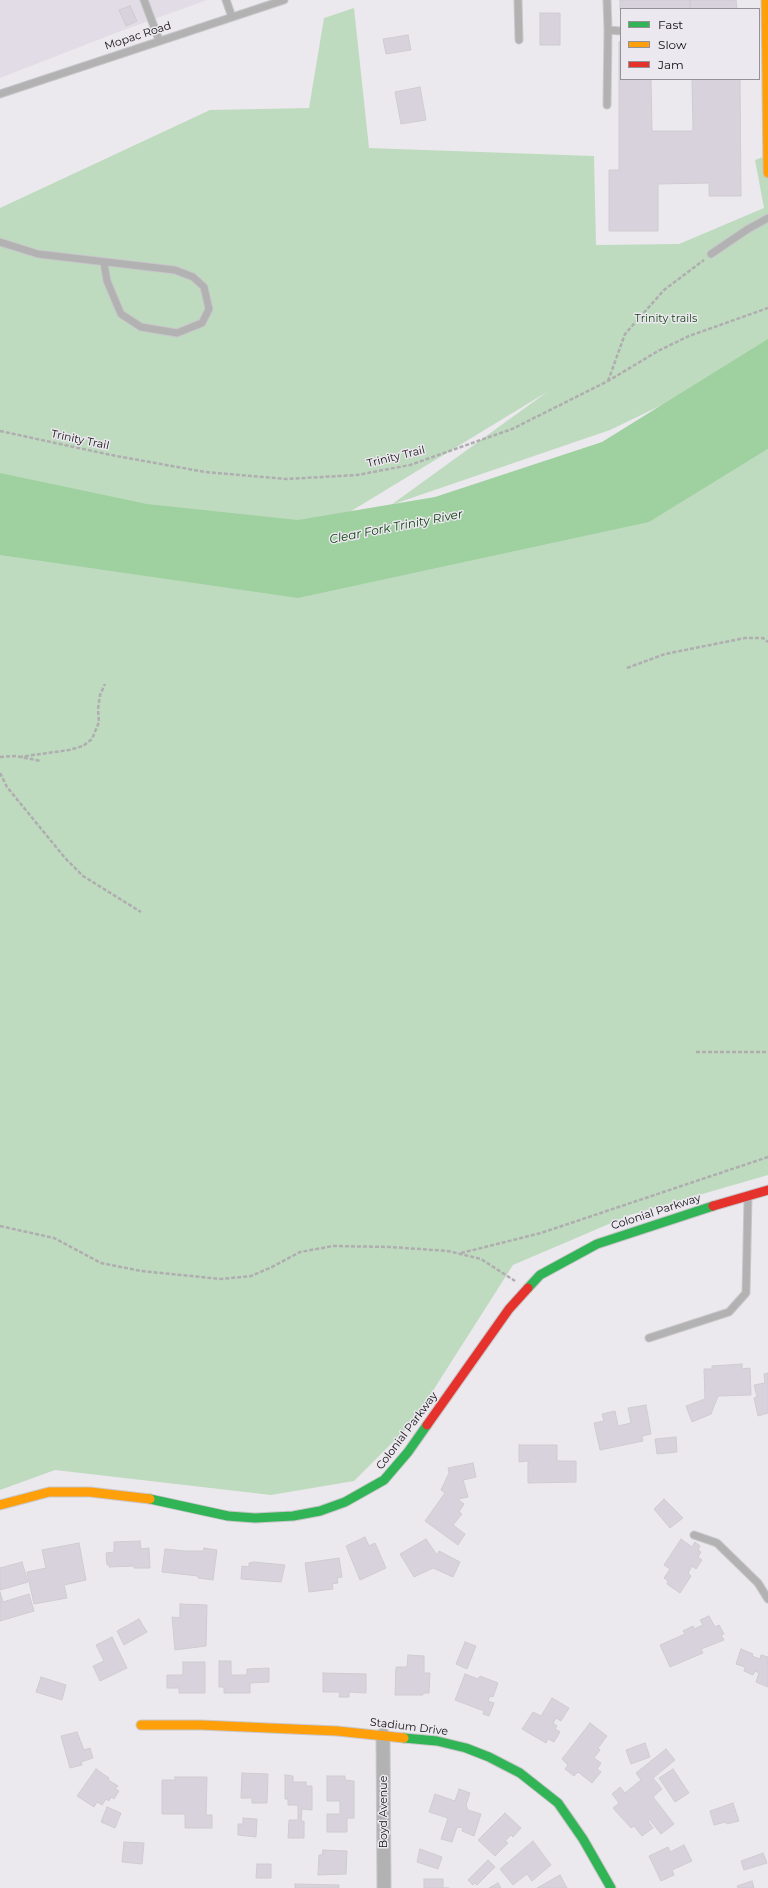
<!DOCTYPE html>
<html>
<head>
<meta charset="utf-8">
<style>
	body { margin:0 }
	#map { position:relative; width:768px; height:1888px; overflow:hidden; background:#ece9ee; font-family:Montserrat,sans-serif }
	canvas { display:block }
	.legend { position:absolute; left:620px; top:8px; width:140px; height:72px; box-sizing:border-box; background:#ece8ef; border:1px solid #959297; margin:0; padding:5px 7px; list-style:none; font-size:12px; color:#121012 }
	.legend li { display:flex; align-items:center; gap:8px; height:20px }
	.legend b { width:20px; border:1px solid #959297 }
</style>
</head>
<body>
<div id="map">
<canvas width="768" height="1888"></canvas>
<ul class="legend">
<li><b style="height:5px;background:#30b455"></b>Fast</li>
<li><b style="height:5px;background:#ff9f0a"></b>Slow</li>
<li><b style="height:5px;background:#e5322d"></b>Jam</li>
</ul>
</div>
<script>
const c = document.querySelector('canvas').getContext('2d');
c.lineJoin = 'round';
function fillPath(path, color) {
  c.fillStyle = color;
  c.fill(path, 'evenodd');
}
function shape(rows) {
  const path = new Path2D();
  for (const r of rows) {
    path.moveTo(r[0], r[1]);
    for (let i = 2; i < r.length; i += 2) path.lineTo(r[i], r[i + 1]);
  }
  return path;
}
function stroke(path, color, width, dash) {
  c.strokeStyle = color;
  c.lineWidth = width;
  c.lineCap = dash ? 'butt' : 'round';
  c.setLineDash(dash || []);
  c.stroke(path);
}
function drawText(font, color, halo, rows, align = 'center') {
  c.font = font + ' Montserrat,sans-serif';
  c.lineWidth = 3;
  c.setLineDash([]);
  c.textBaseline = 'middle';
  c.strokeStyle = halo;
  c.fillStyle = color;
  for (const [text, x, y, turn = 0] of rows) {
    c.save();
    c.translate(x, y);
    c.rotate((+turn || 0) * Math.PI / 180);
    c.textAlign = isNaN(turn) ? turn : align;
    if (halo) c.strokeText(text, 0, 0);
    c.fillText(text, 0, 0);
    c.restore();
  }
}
const built = shape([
	[0,0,207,0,121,31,0,78]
]);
const green = shape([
	[354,8,369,148,594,156,596,245,679,244,764,208,755,160,768,155,768,354,610,430,391,505,547,392,302,541,0,474,0,208,210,110,309,108,324,18],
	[768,449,768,1175,630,1215,513,1265,413,1422,354,1481,271,1495,55,1470,0,1490,0,555,648,522]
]);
const water = shape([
	[768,339,768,449,649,522,298,598,0,555,0,473,147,504,298,520,435,497,602,442]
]);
const building = shape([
	[620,0,690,0,690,9,621,9,620,10,620,0],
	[690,0,736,0,737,9,690,9,690,0],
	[130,6,137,21,126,26,119,10,130,6],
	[540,13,560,13,560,45,540,45,540,13],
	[408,35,411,50,386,54,383,39,408,35],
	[619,42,621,42,621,79,651,79,652,131,693,131,692,79,740,79,741,196,709,196,709,183,658,184,658,231,609,231,609,170,619,170,619,42],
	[420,87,426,120,401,124,395,92,420,87],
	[742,1364,742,1369,750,1368,751,1395,718,1396,711,1414,692,1422,686,1406,705,1399,704,1369,712,1369,712,1366,742,1364],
	[768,1373,768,1413,758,1416,754,1398,757,1397,754,1385,765,1383,764,1374,768,1373],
	[646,1405,651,1434,642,1436,643,1441,600,1450,594,1423,604,1421,602,1414,615,1411,618,1426,631,1423,628,1408,646,1405],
	[676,1437,677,1452,657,1454,655,1439,676,1437],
	[519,1445,557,1445,557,1461,576,1461,576,1482,528,1483,528,1461,519,1462,519,1445],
	[473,1463,476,1477,463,1480,468,1497,458,1499,464,1504,459,1512,462,1514,453,1525,465,1534,458,1545,425,1521,445,1493,441,1490,449,1473,448,1468,473,1463],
	[664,1499,683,1518,670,1528,654,1509,664,1499],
	[365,1537,369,1546,375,1543,386,1568,360,1580,346,1546,365,1537],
	[426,1539,437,1555,439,1551,460,1562,453,1577,433,1568,414,1577,400,1554,426,1539],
	[681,1539,692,1547,695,1542,700,1546,698,1550,701,1552,698,1557,702,1560,696,1569,692,1566,688,1573,691,1576,680,1593,667,1584,668,1581,664,1578,670,1569,664,1565,681,1539],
	[140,1541,141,1549,149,1548,150,1568,134,1568,134,1566,109,1567,109,1564,107,1565,106,1553,114,1552,114,1542,140,1541],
	[79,1543,86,1580,64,1585,67,1598,34,1604,27,1572,46,1568,42,1550,79,1543],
	[204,1548,217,1550,213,1580,198,1578,198,1576,162,1572,165,1549,184,1551,203,1551,204,1548],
	[339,1558,342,1577,337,1578,338,1583,332,1584,333,1589,309,1592,305,1563,339,1558],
	[22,1562,28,1582,0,1590,0,1568,22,1562],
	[254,1562,285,1565,281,1582,241,1579,242,1566,249,1567,249,1563,254,1562],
	[0,1592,3,1602,29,1594,34,1611,0,1621,0,1592],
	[180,1604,207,1605,206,1646,175,1650,172,1617,180,1618,180,1604],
	[709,1616,715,1627,719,1625,724,1634,721,1635,724,1640,701,1649,703,1653,670,1667,660,1645,685,1634,683,1631,693,1626,694,1629,703,1625,700,1620,709,1616],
	[139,1619,147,1632,124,1645,117,1631,139,1619],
	[112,1637,127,1668,100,1681,93,1666,104,1661,96,1645,112,1637],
	[465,1642,476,1646,467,1669,456,1664,465,1642],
	[741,1649,753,1654,752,1656,760,1659,761,1655,768,1657,768,1687,756,1682,759,1673,755,1671,753,1675,744,1671,745,1667,736,1664,741,1649],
	[408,1655,424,1656,424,1673,430,1673,429,1693,423,1693,423,1695,395,1695,396,1667,407,1667,408,1655],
	[219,1661,231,1661,231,1675,247,1675,247,1669,269,1668,269,1682,250,1683,250,1693,224,1693,224,1687,219,1687,219,1661],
	[183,1662,205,1662,205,1693,179,1693,179,1688,167,1688,167,1675,183,1675,183,1662],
	[323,1673,366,1674,366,1693,349,1692,349,1697,339,1697,340,1692,323,1692,323,1673],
	[465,1674,478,1679,480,1676,498,1683,493,1697,490,1696,488,1701,494,1703,489,1716,483,1714,484,1711,455,1700,465,1674],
	[41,1677,66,1685,62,1700,36,1692,41,1677],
	[552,1698,569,1708,561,1721,556,1718,553,1723,557,1726,555,1729,560,1732,554,1742,548,1739,546,1743,522,1729,533,1712,541,1716,552,1698],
	[590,1723,607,1736,598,1748,600,1750,594,1758,601,1763,597,1769,601,1772,592,1783,578,1772,574,1776,565,1769,568,1765,562,1759,590,1723],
	[77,1732,84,1750,90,1748,93,1758,81,1762,82,1765,70,1768,61,1736,77,1732],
	[645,1743,650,1757,631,1764,626,1750,645,1743],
	[666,1749,675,1760,653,1778,662,1789,653,1797,674,1824,661,1834,649,1819,648,1821,653,1828,642,1836,634,1826,631,1828,613,1808,619,1803,612,1794,620,1787,625,1793,641,1780,636,1773,666,1749],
	[96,1769,109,1778,108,1780,118,1786,115,1789,119,1791,114,1799,111,1797,109,1801,106,1799,102,1805,97,1802,94,1807,77,1796,96,1769],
	[673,1769,689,1793,675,1802,659,1778,673,1769],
	[242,1773,268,1774,267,1803,252,1803,252,1798,241,1798,242,1773],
	[285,1775,293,1776,293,1782,306,1782,306,1786,312,1786,312,1810,302,1809,301,1821,304,1821,304,1838,288,1838,289,1820,298,1820,298,1805,288,1805,288,1799,285,1799,285,1775],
	[327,1776,345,1776,345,1780,354,1781,354,1818,347,1818,347,1832,327,1832,327,1814,340,1814,340,1801,327,1801,327,1776],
	[175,1777,207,1777,206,1815,212,1815,212,1828,185,1828,185,1814,162,1814,162,1780,175,1780,175,1777],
	[459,1789,470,1793,466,1805,468,1810,481,1814,474,1836,462,1831,463,1828,457,1827,452,1842,441,1839,448,1818,429,1812,435,1794,455,1801,459,1789],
	[733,1803,739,1821,727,1824,726,1822,714,1825,710,1811,733,1803],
	[107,1807,121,1813,115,1828,101,1822,107,1807],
	[505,1813,521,1828,513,1837,511,1835,505,1841,508,1843,495,1856,478,1840,505,1813],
	[243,1818,257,1819,256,1837,238,1835,238,1824,243,1824,243,1818],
	[533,1841,551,1865,532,1881,527,1874,513,1885,500,1869,533,1841],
	[124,1842,144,1843,142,1864,122,1862,124,1842],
	[684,1845,692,1861,672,1870,674,1875,661,1881,649,1856,668,1847,670,1852,684,1845],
	[420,1849,442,1857,438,1869,417,1862,420,1849],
	[323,1850,347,1851,346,1874,318,1875,319,1855,322,1855,323,1850],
	[763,1853,767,1863,744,1870,741,1861,763,1853],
	[488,1860,495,1867,477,1885,475,1883,473,1885,468,1880,488,1860],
	[257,1864,271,1864,271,1878,256,1878,257,1864],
	[560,1875,567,1888,537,1888,560,1875],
	[424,1879,443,1879,443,1888,449,1888,424,1888,424,1879],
	[752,1881,754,1888,738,1888,737,1886,752,1881],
	[498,1883,501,1888,489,1888,498,1883],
	[295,1884,339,1885,339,1888,295,1888,295,1884]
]);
const path = shape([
	[608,381,625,334,664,290,704,260],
	[0,431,111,455,205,472,287,479,357,475,410,465,512,429,608,381,658,351,689,336,768,308],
	[627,668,665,654,745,638,763,638,768,642],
	[0,757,15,756,41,761],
	[19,757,69,750,83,746,92,739,99,722,98,709,100,695,105,684],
	[0,773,7,787,65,858,83,876,141,912],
	[696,1052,768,1052],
	[0,1226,54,1238,101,1263,141,1271,221,1279,251,1276,272,1267,300,1252,333,1246,391,1247,448,1251,481,1259,515,1281],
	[461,1253,541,1233,768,1157]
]);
const lane = shape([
	[144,0,159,40],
	[226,0,232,17],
	[518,0,519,40],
	[607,0,608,30,621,31],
	[0,94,284,0],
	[607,105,608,30],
	[0,242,38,254,175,270,193,277,204,287,209,309,202,323,177,333,141,327,121,314,107,281,104,263],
	[711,254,748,229,768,218],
	[649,1338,729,1312,746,1293,748,1197],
	[694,1535,717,1543,758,1583,768,1599]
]);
const street = shape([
	[383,1735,384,1888]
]);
const fast = shape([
	[528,1288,540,1275,597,1244,713,1206],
	[150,1499,228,1516,255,1518,293,1516,320,1511,345,1502,384,1480,408,1452,427,1425],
	[404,1738,437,1741,466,1748,489,1757,520,1773,558,1803,583,1839,611,1888]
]);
const slow = shape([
	[766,0,768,173],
	[0,1505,49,1492,90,1492,150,1499],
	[141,1725,201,1725,337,1731,404,1738]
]);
const jam = shape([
	[713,1206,768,1190],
	[427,1425,509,1309,528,1288]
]);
const streetNames = [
	["Mopac Road",138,36,-18],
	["Trinity Trail",80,440,12],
	["Trinity Trail",396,457,-14],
	["Colonial Parkway",656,1212,-18],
	["Colonial Parkway",407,1431,-53],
	["Stadium Drive",409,1727,7],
	["Boyd Avenue",384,1812,-90]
];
const parkNames = [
	["Trinity trails",666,319]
];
const waterNames = [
	["Clear Fork Trinity River",396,527,-11]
];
fillPath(built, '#e2dce6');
fillPath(green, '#bfdbbf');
fillPath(water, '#9fd1a0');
fillPath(building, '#d8d2dd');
stroke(building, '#ceccd0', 1);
stroke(lane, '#c9c7ca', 9);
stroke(street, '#c9c7ca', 15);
stroke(fast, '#c9c7ca', 11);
stroke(slow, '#c9c7ca', 11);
stroke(jam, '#c9c7ca', 11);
stroke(path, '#afadb0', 2.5, [4, 2]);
stroke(lane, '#b2b2b3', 7);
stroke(street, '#b2b2b3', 13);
stroke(fast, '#30b455', 9);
stroke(slow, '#ff9f0a', 9);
stroke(jam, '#e5322d', 9);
drawText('11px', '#121012', '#ece8ef', streetNames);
drawText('11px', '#164818', '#ece8ef', parkNames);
drawText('italic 12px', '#0c4010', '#ece8ef', waterNames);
</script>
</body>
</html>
